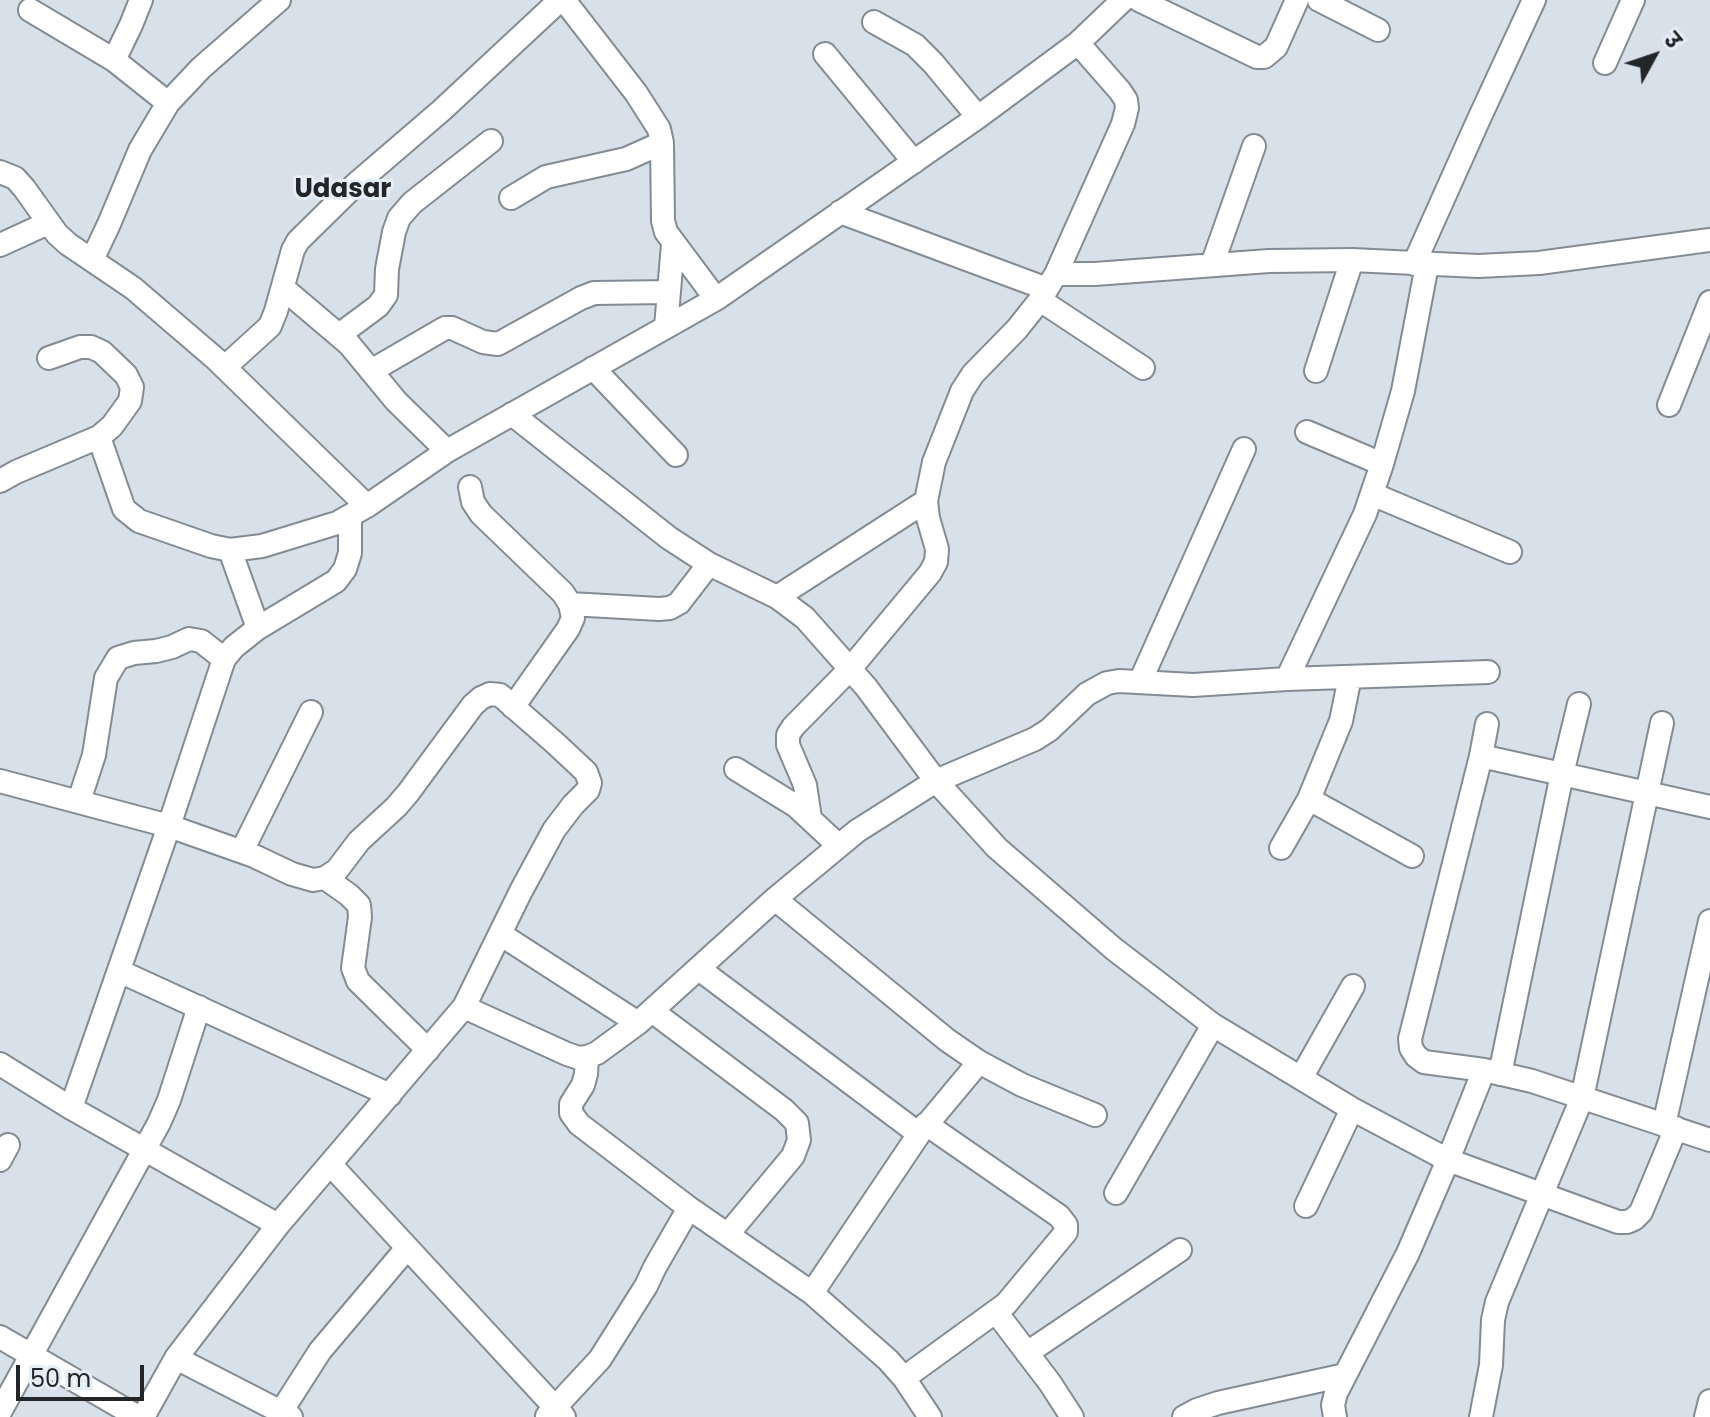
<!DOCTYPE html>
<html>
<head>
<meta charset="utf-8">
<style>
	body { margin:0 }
	#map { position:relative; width:1710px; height:1417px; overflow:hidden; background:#d8e0ea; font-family:Poppins,"Noto Sans Devanagari",sans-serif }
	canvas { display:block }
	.north { position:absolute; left:1614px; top:16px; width:80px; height:80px; -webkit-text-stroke:6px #e5edf7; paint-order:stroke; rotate:50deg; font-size:22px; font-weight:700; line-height:32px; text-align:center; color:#232629 }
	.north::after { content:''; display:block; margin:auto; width:28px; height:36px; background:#232629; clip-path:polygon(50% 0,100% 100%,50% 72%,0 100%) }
	.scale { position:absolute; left:16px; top:1365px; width:128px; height:36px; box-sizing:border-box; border:4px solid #232629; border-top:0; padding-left:10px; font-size:24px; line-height:28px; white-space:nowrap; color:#232629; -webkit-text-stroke:6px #e5edf7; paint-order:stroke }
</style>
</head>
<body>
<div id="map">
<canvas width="1710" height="1417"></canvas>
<div class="north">उ</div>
<div class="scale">50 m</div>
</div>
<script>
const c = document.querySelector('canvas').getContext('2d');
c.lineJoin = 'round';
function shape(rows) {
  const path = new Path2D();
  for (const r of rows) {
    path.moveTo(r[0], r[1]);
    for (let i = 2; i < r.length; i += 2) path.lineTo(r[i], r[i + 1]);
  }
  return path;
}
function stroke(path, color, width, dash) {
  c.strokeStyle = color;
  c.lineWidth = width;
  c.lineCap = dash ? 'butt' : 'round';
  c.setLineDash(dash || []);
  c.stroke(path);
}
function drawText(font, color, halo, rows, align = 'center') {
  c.font = font + ' Poppins,sans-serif';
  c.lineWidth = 6;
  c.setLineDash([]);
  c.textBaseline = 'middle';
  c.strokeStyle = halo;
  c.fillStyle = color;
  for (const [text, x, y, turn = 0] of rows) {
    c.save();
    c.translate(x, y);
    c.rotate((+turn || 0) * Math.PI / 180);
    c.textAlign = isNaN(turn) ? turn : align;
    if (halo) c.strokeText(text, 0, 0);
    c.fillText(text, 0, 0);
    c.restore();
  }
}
const minor = shape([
	[564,0,636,93,659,129,662,143,663,221,666,232,716,299],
	[1139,0,1257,57,1264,57,1276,47,1297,0],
	[1319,0,1378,30],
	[30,10,114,60,168,103],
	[874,22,915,45,933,63,978,117],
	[825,54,914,162],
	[114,60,131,25,141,0],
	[1605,63,1633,0],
	[0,172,15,178,24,188,57,234,68,244,133,288,217,360,367,506],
	[511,198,546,177,626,159,662,143],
	[840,212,1047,289],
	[0,245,48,223],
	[92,260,109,224,140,150,168,103,201,68,279,0],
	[1414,264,1478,121,1534,0],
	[1212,265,1254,146],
	[1056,274,1095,274,1269,261,1352,260,1478,266,1539,263,1710,240],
	[283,288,349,344,396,401,447,451],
	[1040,300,1143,368],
	[666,327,673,244],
	[339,335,378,306,386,295,387,269,394,232,399,218,412,203,491,141],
	[225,367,270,326,276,311,293,250,298,241,357,183,442,110,560,0],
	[593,368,676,455],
	[371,371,445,328,452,328,483,342,498,344,581,298,594,293,669,292],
	[1316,371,1352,260],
	[1669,405,1710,302],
	[512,414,669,538,709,564,777,597,805,618,866,687,936,781,997,848,1114,949,1213,1025,1352,1109,1448,1160,1618,1222,1627,1222,1634,1219,1641,1212,1676,1128],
	[1307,432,1382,464],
	[99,437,124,509,139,521,211,546,230,550,262,546,337,523,367,506,447,451,716,299,978,117,1078,43,1123,0],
	[0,481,16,472,99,437,112,426,130,401,132,387,126,375,102,352,91,347,80,347,49,358],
	[470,487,473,502,481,514,563,593,570,604,573,618,568,629,513,707],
	[1372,494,1510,552],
	[230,550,258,628],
	[777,597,926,501],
	[570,604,659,609,670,608,679,603,709,564],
	[1287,679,1365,514,1382,464,1403,391,1427,265],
	[1140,682,1244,449],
	[1487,724,1481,756,1410,1039,1411,1048,1416,1056,1424,1062,1484,1070,1532,1081,1710,1140],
	[1481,756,1710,807],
	[736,769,796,806,838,845],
	[0,781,169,826,254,856,292,874,313,880,325,878,337,870,359,841,396,807,408,793,473,705,481,698,490,694,500,695,555,743,586,772,590,783,588,790,573,805,554,830,521,891,464,1007,278,1225,176,1358,143,1417],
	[1309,799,1412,856],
	[79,801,94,755,106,678,118,658,134,653,156,651,172,647,189,639,201,641,224,659],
	[810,818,805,785,788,745,788,735,793,727,850,669,930,573,936,562,937,549,928,518,926,501,934,462,962,391,973,374,1017,329,1040,300,1056,274,1123,124,1127,108,1126,100,1120,91,1078,43],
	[1281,848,1309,799,1341,721,1350,677],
	[242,851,311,712],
	[325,878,349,895,359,905,360,917,353,968,358,981,428,1050],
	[775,899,947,1040,979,1062,1022,1085,1095,1115],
	[500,934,638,1023],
	[699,969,919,1134],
	[119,971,390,1095],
	[464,1007,567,1054,579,1058,587,1057,597,1053,638,1023,775,899,857,831,936,781,1035,739,1049,730,1087,694,1107,683,1119,681,1193,685,1287,679,1488,672],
	[652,1011,784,1110,797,1123,799,1140,793,1156,728,1234],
	[587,1057,586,1074,583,1085,571,1104,571,1113,579,1124,689,1208,812,1293,888,1360,904,1378,930,1417],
	[0,1064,71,1108,278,1225],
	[1500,1074,1562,774,1579,704],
	[1301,1078,1353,986],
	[71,1108,169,826,224,659,234,647,258,628,336,581,345,569,350,553,350,517],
	[1664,1125,1710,921],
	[0,1160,8,1145],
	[330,1164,564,1417],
	[1116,1193,1213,1025],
	[1306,1206,1352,1109],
	[812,1293,919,1134,979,1062],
	[996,1312,1050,1383,1072,1417],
	[0,1337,138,1417],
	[1027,1353,1180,1250],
	[176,1358,291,1417],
	[904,1378,1006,1304,1066,1232,1066,1225,1059,1216,926,1124],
	[0,1412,159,1123,169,1100,199,1007],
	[281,1412,320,1351,407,1248],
	[547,1416,600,1359,646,1286,655,1267,689,1208],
	[1184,1417,1197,1410,1218,1403,1345,1375],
	[1335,1417,1333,1405,1336,1393,1408,1253,1448,1160,1484,1070],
	[1481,1417,1491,1365,1493,1320,1497,1302,1582,1098,1662,723],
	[1706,1417,1710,1401]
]);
const quarterNames = [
	["Udasar",343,190]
];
stroke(minor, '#838b94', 26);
stroke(minor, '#fff', 22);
drawText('bold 26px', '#232629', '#e5edf7', quarterNames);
</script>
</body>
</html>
